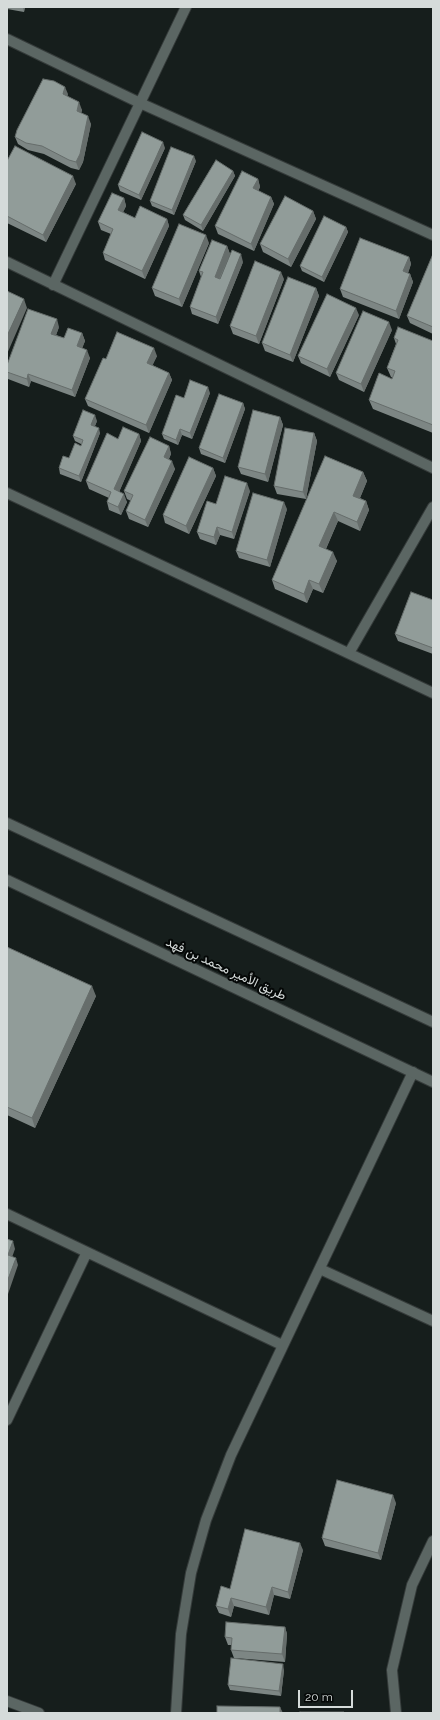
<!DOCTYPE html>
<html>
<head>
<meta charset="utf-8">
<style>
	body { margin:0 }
	#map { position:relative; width:440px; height:1720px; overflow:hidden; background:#161e1c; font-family:Raleway,sans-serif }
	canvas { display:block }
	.frame { position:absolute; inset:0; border:8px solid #d5dbda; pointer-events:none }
	.scale { position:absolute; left:298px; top:1690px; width:55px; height:18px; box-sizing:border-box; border:2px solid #d5dbda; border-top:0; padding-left:5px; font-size:12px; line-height:14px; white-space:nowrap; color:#d5dbda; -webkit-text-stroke:3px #050807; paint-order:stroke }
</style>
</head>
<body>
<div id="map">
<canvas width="440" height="1720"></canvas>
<div class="frame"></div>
<div class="scale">20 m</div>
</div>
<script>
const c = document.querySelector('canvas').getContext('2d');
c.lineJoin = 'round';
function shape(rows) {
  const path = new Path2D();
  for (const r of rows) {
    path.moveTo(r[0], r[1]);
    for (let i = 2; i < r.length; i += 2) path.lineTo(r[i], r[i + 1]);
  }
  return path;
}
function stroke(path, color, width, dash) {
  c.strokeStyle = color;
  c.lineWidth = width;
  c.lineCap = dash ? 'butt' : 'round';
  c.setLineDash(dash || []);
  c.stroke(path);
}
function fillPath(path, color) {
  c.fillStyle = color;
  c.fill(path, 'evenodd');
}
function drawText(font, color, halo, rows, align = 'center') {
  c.font = font + ' Raleway,Vazirmatn,sans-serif';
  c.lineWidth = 4;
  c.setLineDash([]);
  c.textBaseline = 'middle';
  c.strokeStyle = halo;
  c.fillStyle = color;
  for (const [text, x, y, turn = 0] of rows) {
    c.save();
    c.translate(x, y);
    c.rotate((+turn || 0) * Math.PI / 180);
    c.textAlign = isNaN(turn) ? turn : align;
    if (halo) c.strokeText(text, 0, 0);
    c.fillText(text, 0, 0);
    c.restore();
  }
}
const minor = shape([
	[7,39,140,103,433,235],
	[7,262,433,468],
	[53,285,186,7],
	[7,493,433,693],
	[349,653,433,507],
	[7,1214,282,1345],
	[320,1269,433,1321],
	[7,1420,87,1252],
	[7,1701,39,1713],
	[176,1713,181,1634,191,1573,206,1520,231,1455,413,1072],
	[396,1713,392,1670,412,1585,433,1541]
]);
const tertiary = shape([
	[7,823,433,1022],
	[7,880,433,1082]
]);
const wall = shape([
	[7,7,25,7,24,12,7,9],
	[68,94,67,96,82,110,81,113,91,124,83,162,79,170,71,168,44,154,28,150,18,144,15,137],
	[165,148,141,200,120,191,118,185],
	[7,161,76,184,46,242,7,223],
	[196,161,174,215,152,206,150,201],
	[233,171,235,176,203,231,185,220,183,215],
	[258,179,260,187,258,191,271,197,274,204,254,251,218,234,215,226],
	[124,198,126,206,123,212,135,218,167,219,169,226,145,279,105,260,103,253,111,234,101,230,98,222],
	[313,211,316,219,291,267,263,252,260,244],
	[346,227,348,232,324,282,302,271,300,266],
	[209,243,182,307,155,296,152,288],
	[227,246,230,254,220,279,243,262,218,324,192,314,190,307,201,277,199,271],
	[433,254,433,334,410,323,407,316],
	[409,257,411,264,408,273,410,274,413,282,399,319,343,297,340,289],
	[284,279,259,344,233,334,230,326],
	[316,288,319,296,293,362,265,351,262,343],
	[359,315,330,377,301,363,298,356],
	[59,327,56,335,64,338,82,333,85,341,82,348,90,358,75,397,31,381,29,387,8,379,7,372],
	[392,330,364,392,339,380,336,373],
	[394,338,433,341,433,433,373,409,369,400,393,378,391,377,387,368,396,344],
	[157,356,152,365,169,373,172,380,149,433,88,406,85,399,106,359],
	[210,393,192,439,182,435,178,445,164,439,162,434,184,398],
	[243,403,245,409,225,463,201,454,199,448],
	[280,417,283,425,268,482,241,474,238,467],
	[97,421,95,426,100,433,81,482,60,474,59,468,81,446,81,444,75,441,73,436],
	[314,433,317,441,306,499,277,494,274,486],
	[139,434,141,441,119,492,127,502,121,515,109,510,107,502,109,498,89,489,86,481,118,439],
	[169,446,171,454,169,459,175,469,148,527,129,519,126,511,131,501,127,499,124,491],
	[213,468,216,476,189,534,165,523,163,515],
	[363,472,367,481,360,498,366,501,369,510,360,531,338,521,326,549,337,561,323,593,313,589,307,603,275,589,272,580],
	[250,491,234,539,220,535,216,545,200,539,197,532,216,504],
	[287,509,270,567,239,558,236,551],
	[433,600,433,654,398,641,395,634],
	[7,947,96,996,35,1128,7,1115],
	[396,1503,381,1560,325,1546,322,1538],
	[303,1550,290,1599,274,1595,269,1615,234,1606,231,1617,219,1613,216,1606,230,1589],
	[285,1627,287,1634,285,1662,234,1658,231,1650,232,1645,228,1645,225,1637],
	[284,1670,281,1696,230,1690,228,1685]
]);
const shadedWall = shape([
	[23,7,25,7,24,12],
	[65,87,68,94,66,102,63,94],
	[79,102,82,110,80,118,77,111],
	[88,116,91,124,83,162,79,170,76,162],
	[163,142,165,148,141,200,139,195],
	[194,156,196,161,174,215,172,210],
	[233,171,235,176,203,231,201,225],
	[73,176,76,184,46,242,43,235],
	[258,179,260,187,256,196,253,188],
	[271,197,274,204,254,251,251,244],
	[124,198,126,206,121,217,118,210],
	[313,211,316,219,291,267,288,259],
	[167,219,169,226,145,279,142,271],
	[346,227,348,232,324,282,322,277],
	[206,235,209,243,182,307,179,299],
	[227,246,230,254,217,284,215,277],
	[241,254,243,262,218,324,216,317],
	[409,257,411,264,406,279,403,271],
	[281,272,284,279,259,344,256,336],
	[410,274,413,282,399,319,396,311],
	[316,288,319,296,293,362,290,355],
	[24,299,27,308,7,354,7,336],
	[356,308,359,315,330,377,327,369],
	[57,319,59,327,54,341,51,334],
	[389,322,392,330,364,392,361,384],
	[82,333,85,341,80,354,77,346],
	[154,348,157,356,150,371,147,363],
	[87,350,90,358,75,397,72,390],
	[169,373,172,380,149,433,146,425],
	[28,374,31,381,29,387,27,379],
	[208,387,210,393,192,439,190,433],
	[243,403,245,409,225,463,223,458],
	[95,415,97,421,93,430,91,425],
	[280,417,283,425,268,482,265,474],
	[99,428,100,433,81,482,79,476],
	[180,429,182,435,178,445,176,440],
	[314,433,317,441,306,499,303,492],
	[139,434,141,441,117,497,114,489],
	[169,446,171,454,166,464,164,457],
	[172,461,175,469,148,527,145,520],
	[213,468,216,476,189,534,186,526],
	[363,472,367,481,357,505,353,496],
	[247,483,250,491,234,539,232,532],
	[124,494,127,502,121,515,118,507],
	[366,501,369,510,360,531,357,522],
	[284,502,287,509,270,567,267,560],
	[334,512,338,521,323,555,319,546],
	[217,527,220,535,216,545,214,537],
	[333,552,337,561,323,593,319,584],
	[309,580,313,589,307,603,304,594],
	[92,986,96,996,35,1128,32,1118],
	[13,1241,15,1249,10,1263,8,1255],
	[16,1258,18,1265,7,1297,7,1282],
	[393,1495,396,1503,381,1560,378,1553],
	[300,1543,303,1550,290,1599,288,1592],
	[272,1587,274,1595,269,1615,266,1607],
	[231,1598,234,1606,231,1617,228,1609],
	[285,1627,287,1634,285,1662,282,1654],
	[283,1664,284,1670,281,1696,279,1691],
	[280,1707,283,1713,280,1713]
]);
const building = shape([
	[43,79,54,81,65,87,63,94,79,102,77,111,88,116,80,154,76,162,69,160,42,146,26,143,15,137,17,130,43,79],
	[142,132,163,142,139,195,118,185,142,132],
	[15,146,73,176,43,235,7,216,7,161,15,146],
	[171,147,194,156,172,210,150,201,171,147],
	[216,160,233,171,201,225,183,215,216,160],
	[242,171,258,179,253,188,271,197,251,244,215,226,242,171],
	[112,193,124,198,118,210,135,218,140,206,167,219,142,271,103,253,113,229,98,222,112,193],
	[285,196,313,211,288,259,260,244,285,196],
	[324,216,346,227,322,277,300,266,324,216],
	[179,224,206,235,179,299,152,288,179,224],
	[360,238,409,257,403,271,410,274,396,311,340,289,360,238],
	[212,240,227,246,215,277,220,279,232,250,241,254,216,317,190,307,203,272,199,271,212,240],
	[433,254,433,327,407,316,433,254],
	[255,261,281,272,256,336,230,326,255,261],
	[288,277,316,288,290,355,262,343,288,277],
	[7,291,24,299,7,336,7,291],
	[327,294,356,308,327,369,298,356,327,294],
	[28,309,57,319,51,334,64,338,68,328,82,333,77,346,87,350,72,390,28,374,27,379,7,372,7,365,28,309],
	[363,311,389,322,361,384,336,373,363,311],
	[398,327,433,341,433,425,369,400,379,373,392,379,395,371,387,368,398,340,394,338,398,327],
	[117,332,154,348,147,363,169,373,146,425,85,399,103,358,106,359,117,332],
	[190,380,208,387,190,433,180,429,176,440,162,434,176,395,184,398,190,380],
	[219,394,243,403,223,458,199,448,219,394],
	[83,410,95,415,91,425,99,428,79,476,59,468,63,456,69,458,75,443,81,446,83,440,73,436,83,410],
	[253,410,280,417,265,474,238,467,253,410],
	[123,427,139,434,114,489,124,494,118,507,107,502,111,492,86,481,107,433,118,439,123,427],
	[285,428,314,433,303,492,274,486,285,428],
	[150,437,169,446,164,457,172,461,145,520,126,511,133,495,124,491,150,437],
	[325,456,363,472,353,496,366,501,357,522,334,512,319,546,333,552,319,584,309,580,304,594,272,580,325,456],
	[189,457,213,468,186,526,163,515,189,457],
	[225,476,247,483,232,532,217,527,214,537,197,532,207,501,216,504,225,476],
	[253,493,284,502,267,560,236,551,253,493],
	[411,592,433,600,433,648,395,634,411,592],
	[7,947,92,986,32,1118,7,1107,7,947],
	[7,1239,13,1241,8,1255,16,1258,7,1282,7,1239],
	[337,1480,393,1495,378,1553,322,1538,337,1480],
	[245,1529,300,1543,288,1592,272,1587,266,1607,231,1598,228,1609,216,1606,221,1586,230,1589,245,1529],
	[226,1622,285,1627,282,1654,231,1650,232,1638,225,1637,226,1622],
	[231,1658,283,1664,279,1691,228,1685,231,1658],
	[217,1706,280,1707,280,1713,217,1713,217,1706],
	[300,1712,344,1712,344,1713,300,1713,300,1712]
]);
const streetNames = [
	["طريق الأمير محمد بن فهد",226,969,25]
];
stroke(minor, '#353b3a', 12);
stroke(tertiary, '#353b3a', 12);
stroke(minor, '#5b6663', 10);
stroke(tertiary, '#5b6663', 10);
fillPath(wall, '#7d8684');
fillPath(shadedWall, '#666d6b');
fillPath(building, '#919c99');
stroke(building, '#666d6b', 1);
drawText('13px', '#d5dbda', '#050807', streetNames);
</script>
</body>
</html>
